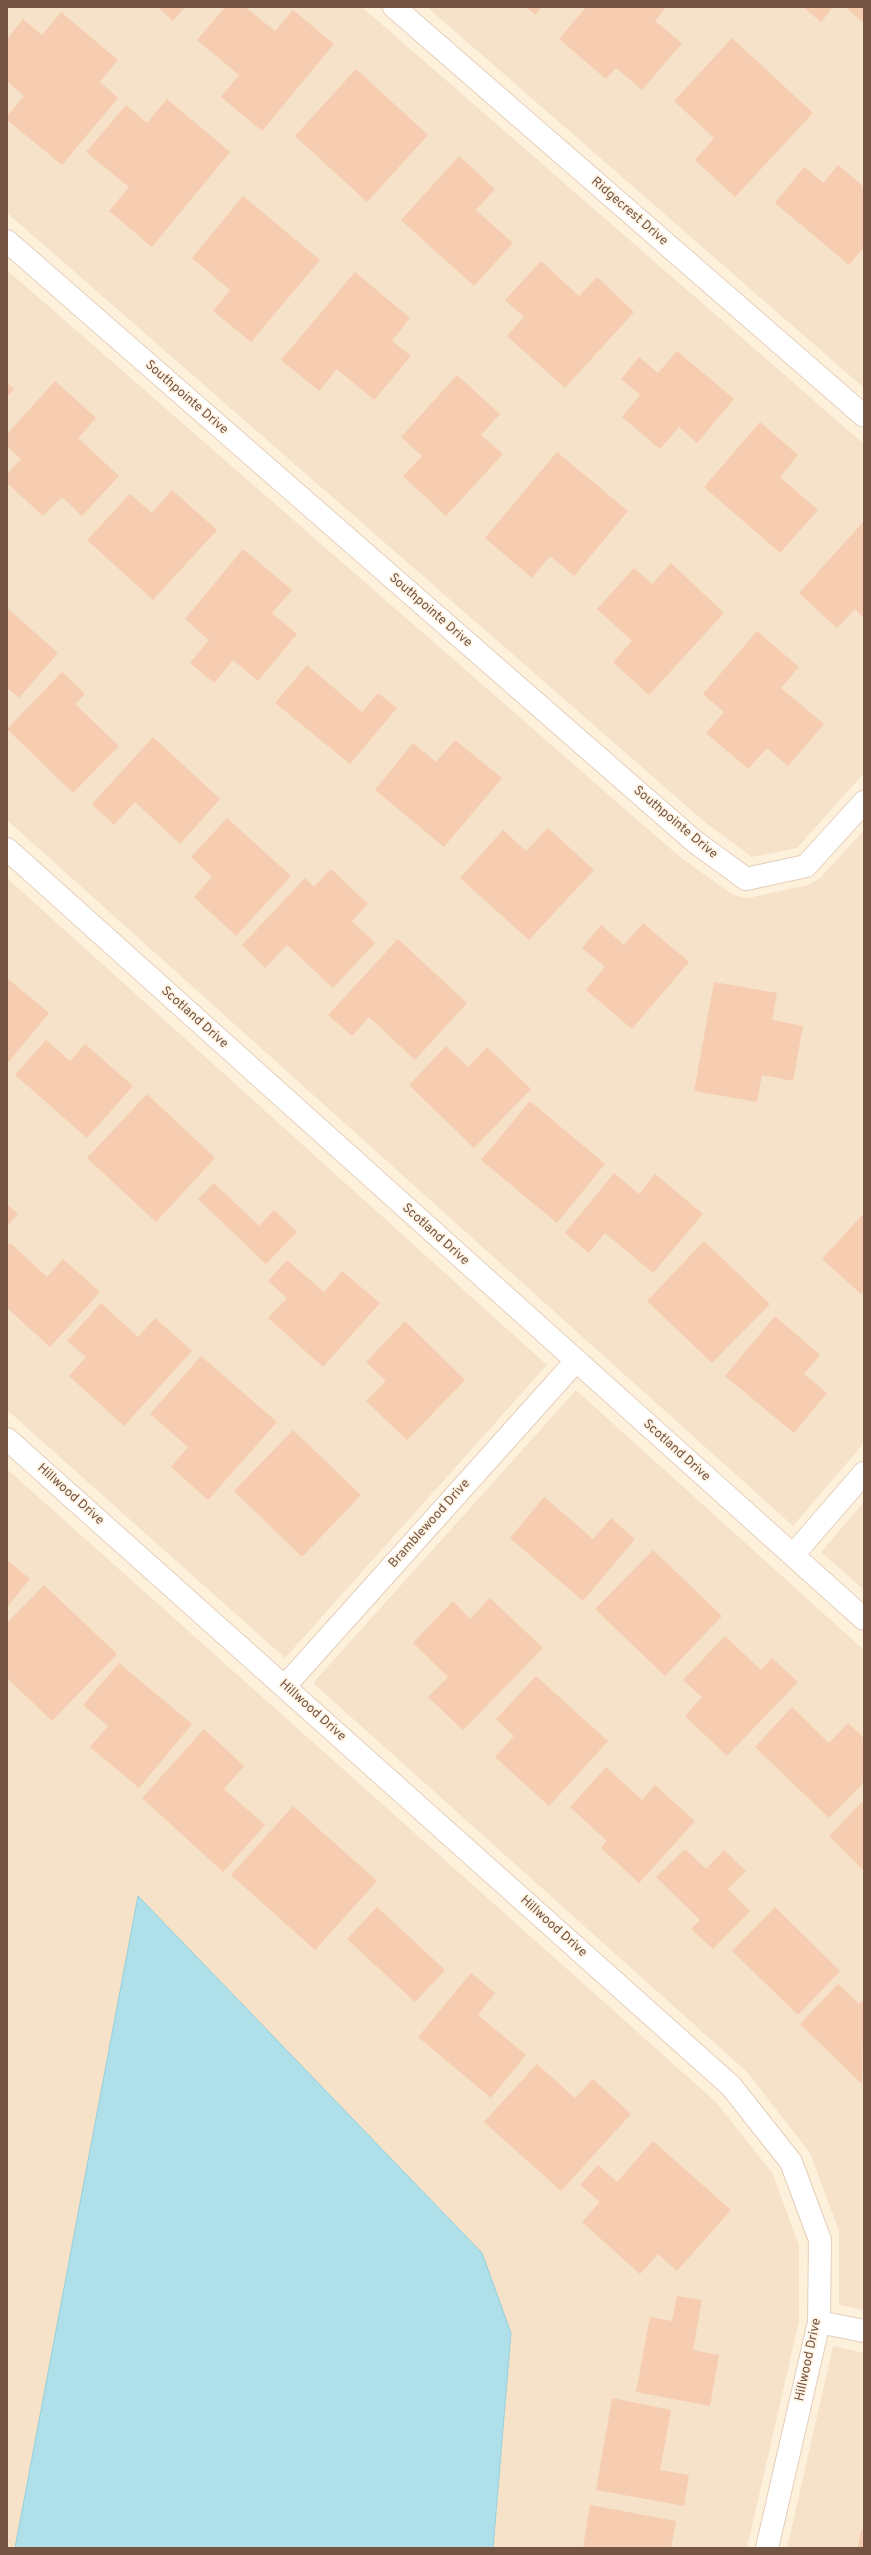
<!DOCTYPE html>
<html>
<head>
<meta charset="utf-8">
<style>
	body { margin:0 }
	#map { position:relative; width:871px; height:2555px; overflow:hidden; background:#fef1dc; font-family:Overpass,sans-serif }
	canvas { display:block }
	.frame { position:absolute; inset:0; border:8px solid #755543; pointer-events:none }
</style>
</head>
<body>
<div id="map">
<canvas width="871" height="2555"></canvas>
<div class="frame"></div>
</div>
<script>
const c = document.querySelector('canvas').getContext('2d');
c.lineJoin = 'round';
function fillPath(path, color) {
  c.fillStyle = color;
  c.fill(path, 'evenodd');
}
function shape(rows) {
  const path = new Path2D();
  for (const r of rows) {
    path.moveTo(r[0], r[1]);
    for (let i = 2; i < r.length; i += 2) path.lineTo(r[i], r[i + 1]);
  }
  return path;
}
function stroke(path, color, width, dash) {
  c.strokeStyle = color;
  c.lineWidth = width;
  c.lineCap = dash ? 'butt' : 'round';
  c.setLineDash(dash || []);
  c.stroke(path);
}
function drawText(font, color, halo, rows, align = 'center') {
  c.font = font + ' Overpass,sans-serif';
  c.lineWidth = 3.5;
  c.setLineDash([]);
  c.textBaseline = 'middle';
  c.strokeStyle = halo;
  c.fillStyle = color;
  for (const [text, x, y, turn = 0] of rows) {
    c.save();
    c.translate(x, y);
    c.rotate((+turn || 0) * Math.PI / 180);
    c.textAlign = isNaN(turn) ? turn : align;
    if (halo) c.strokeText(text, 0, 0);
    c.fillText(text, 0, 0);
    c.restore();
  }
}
const residential = shape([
	[7,7,362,7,864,444,864,773,797,848,752,857,707,824,7,213],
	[427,7,864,7,864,388],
	[7,270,680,857,733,895,748,898,808,885,820,878,864,830,864,1443,793,1526,7,820],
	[7,878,547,1365,285,1658,7,1410],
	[576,1390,864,1650,864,2310,839,2305,839,2231,810,2153,747,2072,313,1683],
	[7,1469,716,2102,773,2174,799,2246,799,2321,747,2548,493,2548,511,2333,15,2548,7,2548],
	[864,1502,864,1590,821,1552],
	[833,2346,864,2353,864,2548,787,2548]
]);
const water = shape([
	[138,1896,482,2253,511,2333,493,2548,15,2548,138,1896]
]);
const building = shape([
	[158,7,185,7,173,21],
	[225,7,245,7,275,31,293,10,334,44,262,131,221,97,239,75,197,40],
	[526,7,542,7,535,15],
	[586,7,663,7,665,9,655,21,682,43,642,90,616,68,606,79,559,39],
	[803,7,833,7,821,22],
	[845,7,864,7,864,23],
	[61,12,118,60,100,82,118,98,62,165,7,120,7,116,24,96,7,81,7,39,23,19,42,35],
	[732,38,813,113,735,197,695,160,714,138,674,101],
	[356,69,428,135,367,202,295,136],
	[167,99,230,152,152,247,109,211,129,187,86,152,126,105,147,123],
	[459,156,495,189,476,210,513,243,474,286,401,220],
	[838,165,864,187,864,247,849,265,775,203,804,167,823,183],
	[243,196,320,260,251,342,213,311,230,290,192,258],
	[541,261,579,296,597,277,634,312,565,388,507,336,524,317,505,300],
	[355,272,410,318,392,341,411,356,374,400,337,369,319,391,281,360],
	[677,351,734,399,697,443,679,427,660,449,622,417,640,395,621,379,639,357,658,373],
	[457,375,500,414,481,435,503,454,446,516,403,476,422,456,401,437],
	[55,381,96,418,78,438,119,476,82,516,62,497,43,516,7,483,7,474,21,459,7,446,7,434],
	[7,383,14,389,7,397],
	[760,422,798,455,780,477,818,510,780,553,704,487],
	[557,452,628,511,574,576,550,556,532,578,485,538],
	[172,490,217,530,153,600,87,540,130,494,152,513],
	[864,521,864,618,855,609,837,628,799,593],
	[243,549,292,590,272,613,297,634,258,681,233,660,214,683,190,663,209,640,185,619],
	[671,563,724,613,649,695,613,662,632,641,597,609,634,568,652,584],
	[7,608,58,653,19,698,7,688],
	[757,631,799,667,781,688,824,724,788,766,767,748,748,769,706,733,724,712,703,694],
	[307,665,362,712,378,693,397,708,350,764,275,703],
	[62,672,85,694,75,704,119,746,73,793,7,729],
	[153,737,220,799,180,844,135,802,114,825,92,804],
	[455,740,502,778,444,847,375,790,413,743,436,762],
	[227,818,291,876,236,936,194,897,212,877,191,857],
	[548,828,594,870,529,940,460,878,503,830,526,851],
	[331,869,368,904,352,921,375,943,333,988,287,945,265,968,242,945,305,878,314,887],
	[643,923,689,962,632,1029,586,990,605,967,582,948,601,925,624,945],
	[398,939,467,1003,415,1060,369,1017,352,1036,328,1015],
	[7,978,49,1013,7,1064],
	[714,982,777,993,772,1020,803,1026,793,1081,762,1075,757,1102,694,1091],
	[46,1040,70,1061,85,1044,133,1086,87,1138,15,1075],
	[446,1046,468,1067,487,1047,531,1089,474,1148,409,1085],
	[147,1094,215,1158,156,1222,87,1158],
	[530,1101,605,1164,557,1223,481,1160],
	[614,1173,639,1194,655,1174,703,1214,653,1273,605,1233,589,1253,565,1233],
	[214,1183,259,1226,274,1210,297,1232,266,1264,198,1199],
	[7,1204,18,1214,7,1226],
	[864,1213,864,1291,861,1294,822,1259],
	[704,1241,770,1304,712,1363,647,1301],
	[10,1243,47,1277,63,1259,100,1292,50,1347,7,1308,7,1246],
	[287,1260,324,1292,342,1271,380,1303,323,1367,268,1318,287,1298,268,1281],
	[101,1303,138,1337,155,1318,192,1351,124,1426,69,1376,86,1357,67,1341],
	[775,1316,820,1355,804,1374,827,1393,794,1433,725,1376],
	[405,1321,465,1380,407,1440,366,1401,386,1381,366,1362],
	[201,1356,277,1422,208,1500,171,1467,188,1447,150,1414],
	[293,1430,361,1495,302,1557,234,1491],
	[544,1497,593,1539,611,1518,635,1539,583,1601,510,1538],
	[653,1550,722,1616,665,1676,595,1609],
	[7,1560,30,1579,7,1607],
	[44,1585,117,1654,52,1721,7,1678,7,1623],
	[490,1598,543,1648,463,1730,428,1697,448,1677,413,1643,453,1601,470,1619],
	[725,1636,761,1670,772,1658,798,1682,727,1756,685,1716,702,1697,683,1680],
	[119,1663,192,1724,139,1788,90,1747,108,1726,83,1705],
	[536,1676,608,1741,549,1806,495,1757,514,1736,496,1719],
	[792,1707,829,1743,848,1723,864,1738,864,1782,829,1818,755,1747],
	[204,1729,244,1766,224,1789,265,1825,223,1872,142,1798],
	[606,1767,642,1800,655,1785,695,1821,639,1883,601,1848,607,1841,570,1807],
	[864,1800,864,1871,829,1836],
	[293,1806,377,1881,315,1950,231,1875],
	[685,1849,706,1869,724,1850,746,1871,728,1889,750,1911,713,1949,691,1929,700,1920,656,1877],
	[377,1907,445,1970,415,2002,347,1939],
	[775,1907,840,1971,798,2015,732,1951],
	[471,1973,495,1993,478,2015,526,2055,491,2098,418,2037],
	[838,1984,859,2004,864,1999,862,2084,800,2024],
	[537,2064,575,2098,593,2079,631,2114,561,2191,484,2122],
	[653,2141,731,2210,677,2271,658,2254,640,2274,582,2222,600,2202,580,2185,598,2165,617,2182],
	[677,2296,702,2300,693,2350,719,2355,710,2406,636,2392,650,2317,672,2321],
	[612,2398,671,2410,660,2470,689,2475,684,2506,596,2490],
	[590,2505,676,2521,671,2548,583,2548],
	[861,2530,864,2530,864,2548,858,2548]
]);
const street = shape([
	[394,7,864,416],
	[7,241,694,841,746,879,806,866,864,802],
	[7,849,864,1619],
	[7,1439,731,2086,791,2162,820,2240,819,2322,767,2548],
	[793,1555,864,1473],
	[285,1686,576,1361],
	[819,2322,864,2331]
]);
const streetNames = [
	["Ridgecrest Drive",629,212,41],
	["Southpointe Drive",186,398,41],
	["Southpointe Drive",430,611,41],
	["Southpointe Drive",675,823,40],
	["Scotland Drive",194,1018,42],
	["Scotland Drive",435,1235,42],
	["Scotland Drive",676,1451,42],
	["Hillwood Drive",70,1495,42],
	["Bramblewood Drive",430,1524,-48],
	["Hillwood Drive",312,1711,42],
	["Hillwood Drive",553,1927,42],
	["Hillwood Drive",809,2360,-78]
];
fillPath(residential, '#f6e2c9');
fillPath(water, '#afe0e9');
stroke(water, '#95d0db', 1);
fillPath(building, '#f6cdb1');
stroke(street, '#e4cebb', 24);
stroke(street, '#fff', 22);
drawText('13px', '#755543', '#fff4e4', streetNames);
</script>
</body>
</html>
